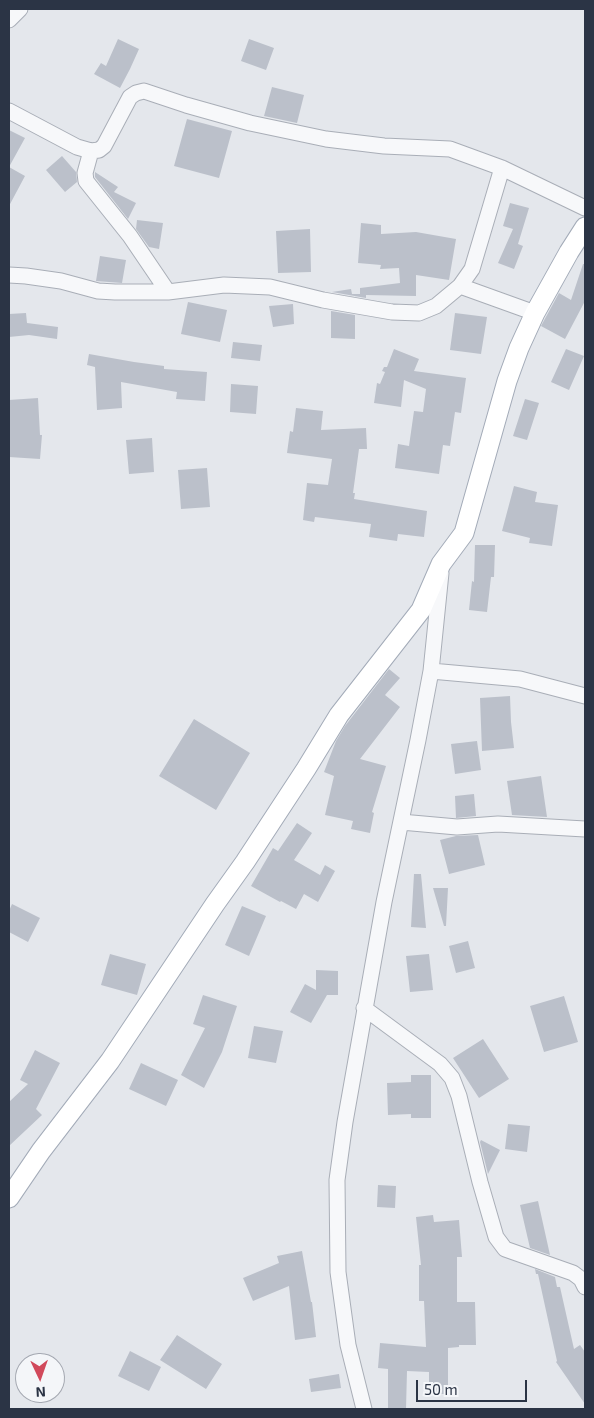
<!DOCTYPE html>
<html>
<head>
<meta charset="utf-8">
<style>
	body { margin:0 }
	#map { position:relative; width:594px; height:1418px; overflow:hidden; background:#e4e7ec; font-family:"Exo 2",sans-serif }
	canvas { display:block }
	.frame { position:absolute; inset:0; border:10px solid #2b3445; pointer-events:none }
	.north { position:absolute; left:15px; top:1353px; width:50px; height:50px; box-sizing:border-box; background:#f4f6f9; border:1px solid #a4a8b1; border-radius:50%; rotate:177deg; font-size:14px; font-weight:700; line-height:20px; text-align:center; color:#2b3445 }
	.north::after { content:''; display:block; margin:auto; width:18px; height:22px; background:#d1495b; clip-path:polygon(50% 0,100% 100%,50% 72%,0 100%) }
	.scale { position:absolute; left:416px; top:1380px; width:111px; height:22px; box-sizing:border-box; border:2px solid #2b3445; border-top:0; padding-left:6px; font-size:15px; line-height:18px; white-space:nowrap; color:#2b3445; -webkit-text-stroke:4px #f4f6f9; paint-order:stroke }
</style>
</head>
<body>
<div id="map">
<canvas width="594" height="1418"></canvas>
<div class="frame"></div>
<div class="north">N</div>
<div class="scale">50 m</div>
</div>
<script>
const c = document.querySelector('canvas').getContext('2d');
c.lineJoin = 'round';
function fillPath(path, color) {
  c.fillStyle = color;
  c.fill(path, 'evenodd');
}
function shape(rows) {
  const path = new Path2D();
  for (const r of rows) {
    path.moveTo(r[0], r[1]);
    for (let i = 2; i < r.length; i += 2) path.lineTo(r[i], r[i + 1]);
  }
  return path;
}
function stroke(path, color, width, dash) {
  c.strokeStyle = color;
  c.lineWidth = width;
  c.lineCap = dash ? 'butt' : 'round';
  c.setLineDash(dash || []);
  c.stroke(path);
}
const building = shape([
	[118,39,139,49,130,69,120,88,94,74,101,63,106,66],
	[249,39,274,48,266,70,241,61],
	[272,87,304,95,297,123,264,116],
	[187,119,232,131,219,178,174,166],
	[9,130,25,138,9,167,25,176,9,206],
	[62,156,76,172,77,182,65,192,46,170],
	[95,172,118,187,114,192,136,203,128,219,95,177],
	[510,203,529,208,518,244,523,246,514,269,498,263,513,229,503,226],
	[137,220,163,223,159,249,149,247,136,229],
	[361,223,381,225,381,234,416,232,456,239,449,280,416,275,416,296,366,295,366,298,332,292,351,289,352,294,360,294,360,288,400,283,399,268,380,269,381,265,358,263],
	[310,229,311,272,278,273,276,231],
	[100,256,126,260,122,283,96,281],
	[583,264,585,264,585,301,565,339,541,326,559,293,571,300],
	[188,302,227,310,220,342,181,334],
	[293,304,294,324,273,327,269,306],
	[331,311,355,315,355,339,331,338],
	[26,313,27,323,58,327,57,339,29,335,9,337,9,314],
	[455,313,487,317,481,354,450,350],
	[233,342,262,345,260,361,231,358],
	[394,349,419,359,414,371,466,378,461,413,455,412,450,446,443,445,439,474,395,468,398,444,409,446,414,411,423,412,426,389,404,380,401,407,374,403,377,383,380,384,385,372,382,371,384,367,387,367],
	[566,349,584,356,569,390,551,382],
	[89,354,134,362,164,366,164,369,207,372,205,401,176,399,177,392,121,382,122,408,97,410,95,367,87,365],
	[231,384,258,386,256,414,230,412],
	[38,398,40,435,42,435,40,459,9,457,9,400],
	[525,399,539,403,527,440,513,436],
	[296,408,323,411,321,430,366,428,367,449,359,449,353,493,355,493,354,499,427,511,424,537,398,534,397,541,369,537,371,524,315,517,314,522,303,520,307,483,328,485,332,459,287,453,290,431,293,432],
	[152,438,154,472,129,474,126,440],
	[207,468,210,507,181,509,178,470],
	[514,486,537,492,535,502,558,505,552,546,529,543,530,538,502,531],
	[475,545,495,545,494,577,491,577,487,612,469,610,472,581,474,582],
	[389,669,400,678,385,695,400,707,360,759,386,766,372,812,374,813,370,833,351,829,353,821,325,815,334,776,324,772,336,741,345,726],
	[510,696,511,722,514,748,482,751,480,698],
	[194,719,250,753,216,810,159,776],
	[477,741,481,770,455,774,451,744],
	[541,776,547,817,512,815,507,781],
	[474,794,476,816,456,818,455,796],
	[297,823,312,833,294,860,320,875,325,865,335,871,318,902,304,894,296,909,281,901,280,902,251,886,273,848,278,851],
	[478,835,485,865,449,874,440,840,456,836],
	[414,874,421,874,426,928,411,927],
	[433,888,448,888,446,926,444,926],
	[12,904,40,918,28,942,9,932,9,911],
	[242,906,266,916,249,956,225,945],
	[468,941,475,968,456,973,449,946],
	[110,954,146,964,137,995,101,985],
	[429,954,433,990,410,992,406,956],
	[316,970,338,971,338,995,327,995,311,1023,290,1012,305,984,316,990],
	[203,995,237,1006,222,1052,204,1088,181,1075,205,1028,193,1024],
	[564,996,578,1042,544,1052,530,1006],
	[254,1026,283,1031,276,1063,248,1058],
	[483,1039,509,1079,479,1098,453,1058],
	[35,1050,60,1063,36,1109,42,1115,9,1146,9,1102,28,1084,20,1080],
	[141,1063,178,1080,166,1106,129,1089],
	[411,1075,431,1075,431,1118,411,1118,411,1114,388,1115,387,1083,411,1082],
	[508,1124,530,1126,527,1152,505,1149],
	[481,1140,500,1150,488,1174,480,1142],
	[378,1185,396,1186,395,1208,377,1207],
	[538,1201,550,1255,530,1248,520,1205],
	[433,1215,434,1222,459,1220,462,1257,457,1257,457,1302,475,1302,476,1345,459,1345,459,1347,448,1348,448,1394,429,1394,429,1372,407,1371,406,1409,388,1408,388,1369,378,1368,380,1343,426,1347,424,1301,419,1301,419,1265,421,1265,416,1217],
	[302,1251,311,1302,312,1302,316,1337,295,1340,289,1286,253,1301,243,1278,279,1263,277,1256],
	[535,1269,555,1277,557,1287,560,1287,574,1349,580,1345,585,1352,585,1404,556,1362,557,1361,538,1274,536,1274],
	[177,1335,222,1364,206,1389,160,1360],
	[130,1351,161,1367,149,1391,118,1376],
	[339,1374,341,1388,311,1392,309,1379]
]);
const minor = shape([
	[9,20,20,9],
	[9,111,77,147,91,151,99,150,104,146,130,97,136,93,144,91,186,105,250,123,326,139,384,146,450,149,502,168,585,208],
	[91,151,85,173,86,181,130,236,168,292],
	[9,275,26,276,61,281,98,291,115,292,168,292,224,285,270,287,323,300,392,312,419,313,436,306,460,286,472,269,502,168],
	[460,286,535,313],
	[431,671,520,679,585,696],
	[401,822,457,827,498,824,585,829],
	[364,1008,440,1064,452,1078,459,1096,480,1182,496,1237,505,1249,573,1273,581,1279,585,1287],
	[364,1409,348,1345,338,1272,337,1180,345,1122,384,902,418,740,431,671,441,573]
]);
const major = shape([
	[9,1198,41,1151,110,1061,215,904,245,862,306,769,339,715,421,610,441,564,464,533,507,381,519,348,535,313,569,252,585,227]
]);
fillPath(building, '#bbc0ca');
stroke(minor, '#a9aeb7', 17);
stroke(major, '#a3abb8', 21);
stroke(minor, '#f7f8fa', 15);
stroke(major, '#fff', 19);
</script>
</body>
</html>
